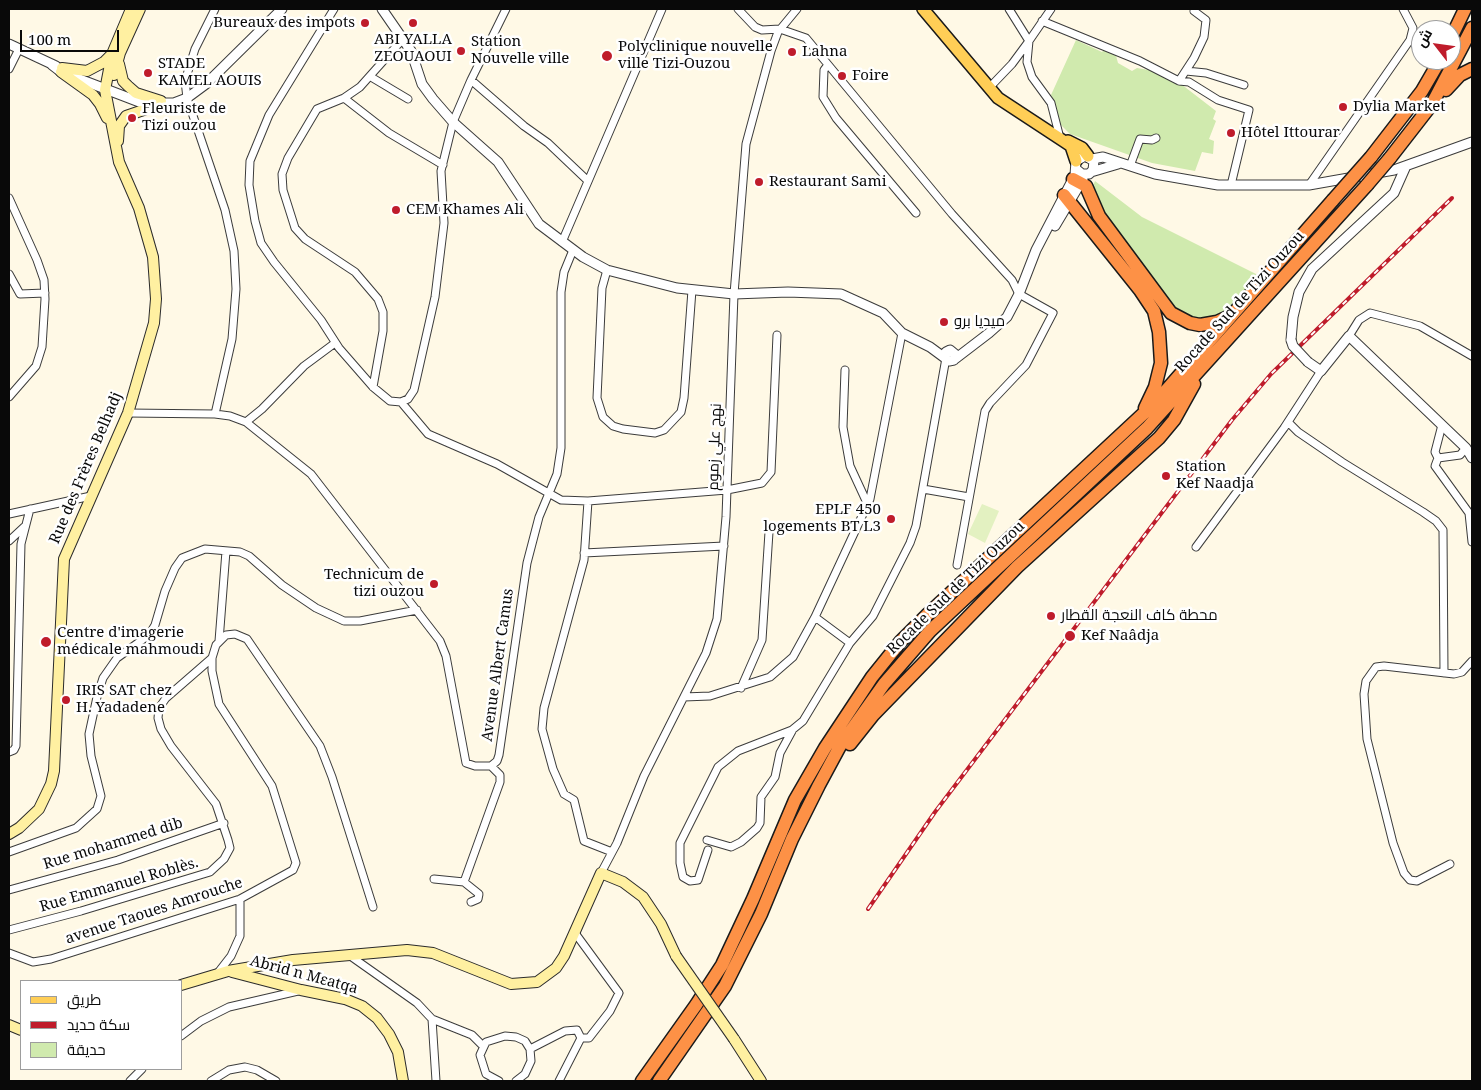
<!DOCTYPE html>
<html>
<head>
<meta charset="utf-8">
<style>
	body { margin:0 }
	#map { position:relative; width:1481px; height:1090px; overflow:hidden; background:#fff9e6; font-family:"Noto Serif",Cairo,serif }
	canvas { display:block }
	.frame { position:absolute; inset:0; border:10px solid #090909; pointer-events:none }
	.legend { position:absolute; left:20px; top:980px; width:162px; height:90px; box-sizing:border-box; background:#fff; border:1px solid #9d9d9d; margin:0; padding:6px 9px; list-style:none; font-size:15px; color:#090909 }
	.legend li { display:flex; align-items:center; gap:10px; height:25px }
	.legend b { width:25px; border:1px solid #9d9d9d }
	.north { position:absolute; left:1411px; top:20px; width:50px; height:50px; box-sizing:border-box; background:#fff; border:1px solid #9d9d9d; border-radius:50%; rotate:300deg; font-size:14px; font-weight:700; line-height:20px; text-align:center; color:#090909 }
	.north::after { content:''; display:block; margin:auto; width:18px; height:22px; background:#bf1c2b; clip-path:polygon(50% 0,100% 100%,50% 72%,0 100%) }
	.scale { position:absolute; left:20px; top:30px; width:99px; height:22px; box-sizing:border-box; border:2px solid #090909; border-top:0; padding-left:6px; font-size:15px; line-height:18px; white-space:nowrap; color:#090909; -webkit-text-stroke:4px #fff; paint-order:stroke }
</style>
</head>
<body>
<div id="map">
<canvas width="1481" height="1090"></canvas>
<div class="frame"></div>
<ul class="legend">
<li><b style="height:6px;background:#ffce56"></b>طريق</li>
<li><b style="height:6px;background:#bf1c2b"></b>سكة حديد</li>
<li><b style="height:14px;background:#d0eaae"></b>حديقة</li>
</ul>
<div class="north">ش</div>
<div class="scale">100 m</div>
</div>
<script>
const c = document.querySelector('canvas').getContext('2d');
c.lineJoin = 'round';
function fillPath(path, color) {
  c.fillStyle = color;
  c.fill(path, 'evenodd');
}
function shape(rows) {
  const path = new Path2D();
  for (const r of rows) {
    path.moveTo(r[0], r[1]);
    for (let i = 2; i < r.length; i += 2) path.lineTo(r[i], r[i + 1]);
  }
  return path;
}
function stroke(path, color, width, dash) {
  c.strokeStyle = color;
  c.lineWidth = width;
  c.lineCap = dash ? 'butt' : 'round';
  c.setLineDash(dash || []);
  c.stroke(path);
}
function drawText(font, color, halo, rows, align = 'center') {
  c.font = font + ' "Noto Serif",Cairo,serif';
  c.lineWidth = 5;
  c.setLineDash([]);
  c.textBaseline = 'middle';
  c.strokeStyle = halo;
  c.fillStyle = color;
  for (const [text, x, y, turn = 0] of rows) {
    c.save();
    c.translate(x, y);
    c.rotate((+turn || 0) * Math.PI / 180);
    c.textAlign = isNaN(turn) ? turn : align;
    if (halo) c.strokeText(text, 0, 0);
    c.fillText(text, 0, 0);
    c.restore();
  }
}
const green = shape([
	[1076,40,1102,52,1106,48,1115,52,1118,63,1132,71,1137,68,1155,71,1181,84,1216,111,1213,119,1216,121,1209,139,1214,141,1213,154,1202,152,1195,171,1152,163,1070,134,1058,122,1051,95],
	[1095,181,1142,217,1258,275,1222,316,1202,320,1175,312,1097,206,1092,188]
]);
const pitch = shape([
	[982,504,999,511,985,543,968,534]
]);
const minor = shape([
	[215,9,195,49,185,81,187,98,225,210,234,251,236,289,232,339,215,414],
	[334,9,269,115,250,161,249,185,255,221,261,243,274,262,321,320,339,348,373,387,390,401,401,402,408,399,414,390,435,297,444,223,441,171,453,122,471,80,506,9],
	[738,9,755,27,762,30,780,29,806,38,952,214,1012,280,1019,294,1053,313,1026,365,990,403,985,411,957,565],
	[1051,9,1029,41,1027,62,1032,77,1051,103,1060,138],
	[1042,21,1140,61,1179,81,1189,82,1218,100,1249,110,1231,185],
	[827,66,824,70,823,97,836,118,916,213],
	[9,69,19,49],
	[1186,71,1206,73,1244,85],
	[371,77,408,99],
	[471,80,524,126,548,143,588,181],
	[1179,81,1194,58,1204,37,1206,20,1194,11],
	[989,88,1012,64,1029,41,1009,9],
	[344,98,389,133,443,165],
	[1130,166,1140,139,1152,140,1156,138],
	[1309,185,1410,40,1413,28,1403,9],
	[9,198,37,260,44,280,45,299,42,347,36,366,9,397],
	[562,242,662,9],
	[607,270,602,288,597,398,603,417,613,426,623,429,655,433,664,430,681,412,684,398,692,290],
	[9,274,20,294,45,293],
	[1349,336,1359,320,1370,313,1420,326,1472,356],
	[845,370,843,427,850,466,868,505],
	[373,387,383,331,383,312,378,299,355,272,305,239,295,228,283,190,282,174,288,158,317,109,344,98,360,87,402,40],
	[401,402,428,434,497,464,561,500,588,501,727,490,762,483,771,472,777,335],
	[128,413,215,414,230,416,246,422,311,474,440,641,446,656,466,763,475,766,491,766,497,761,499,755,527,563,539,517,557,474,561,448,561,292,564,272,573,250],
	[246,422,262,409,304,366,335,343],
	[1288,422,1298,432,1342,462,1423,512,1436,521,1443,530,1444,673],
	[1466,448,1460,455,1438,458,1435,466,1469,513,1472,542],
	[1438,458,1435,452,1442,425],
	[923,489,969,497],
	[588,501,584,560,544,708,542,729,553,769,564,794,574,800,584,841,612,852],
	[9,514,91,496],
	[9,541,24,527],
	[1196,547,1284,428,1321,371],
	[584,553,724,546],
	[815,617,870,499,902,333],
	[219,641,226,551],
	[850,643,873,616,910,543,916,526,946,358],
	[741,688,762,640,769,532],
	[684,697,710,696,770,677,793,657,815,617,850,643,803,721,792,730,738,751,718,767,680,843,680,863,683,877,690,881,698,880,708,850],
	[9,752,14,750,16,746,21,544,30,509],
	[707,840,731,847,741,842,757,828,760,823,761,797,775,777,780,753,792,731],
	[9,852,76,828,97,809,101,796,91,756,89,734,97,697,103,678,117,658,149,635,155,625,165,591,175,568,182,558,205,549,240,552,249,556,282,585,316,608,344,621,360,621,417,610],
	[1450,864,1417,881,1410,880,1404,873,1393,843,1367,739,1364,694,1366,681,1376,667,1384,666,1454,674,1462,672,1472,661],
	[601,873,617,843,644,776,706,653,717,619,726,517,734,294,746,144,771,51,778,32,797,9],
	[434,879,464,882,479,894,478,899,471,902],
	[464,882,500,782,500,775,491,766],
	[9,890,118,860,224,823],
	[9,930,81,911,210,872,224,859,230,848,228,840,216,804,171,746,161,729,158,718,159,708,166,698,212,658],
	[9,953,33,962,51,959,240,899,293,870,296,863,272,786,219,704,212,671,212,658,216,645,226,635,235,634,247,639,320,746,332,777,373,907],
	[349,955,417,1003,432,1019,472,1035,483,1046],
	[217,974,231,956,240,936,240,899],
	[432,1019,436,1081],
	[181,1036,201,1021,229,1007,298,991],
	[530,1049,565,1031,577,1030,581,1038,589,1038,610,1011,619,993,575,933],
	[130,1081,142,1069],
	[211,1081,229,1070,245,1067,257,1070,276,1081],
	[499,1081,486,1074,480,1055,486,1042,505,1036,516,1037,525,1041,530,1049,531,1061,525,1074,516,1081],
	[559,1081,581,1038]
]);
const tertiary = shape([
	[382,9,411,51,422,84,433,99,453,122,498,162,539,224,583,257,607,270,677,288,734,294,788,292,841,294,883,313,902,333,930,347,949,361,954,360,956,355,950,350,946,352,945,357],
	[9,44,56,66],
	[52,65,61,72,142,103,174,103,187,98,206,84,282,9],
	[1092,159,1103,157,1155,174,1218,185,1309,185,1394,170,1472,142],
	[1091,172,1118,164],
	[1055,226,1083,179],
	[1291,340,1293,317,1299,292,1312,269,1394,193,1406,166],
	[955,359,989,333,1007,317,1019,294,1036,250,1075,175,1076,161,1085,156,1094,161,1093,170,1089,174,1082,174,1076,169],
	[1308,362,1321,371,1349,336,1466,448,1472,458]
]);
const secondary = shape([
	[119,64,123,81,128,86,136,93,161,101],
	[62,68,87,71,104,62,111,55],
	[61,72,93,95,100,104,107,118],
	[114,75,120,53,140,9],
	[118,141,119,126,126,116,161,104],
	[9,834,19,828,39,809,51,784,54,771,64,559,128,413,154,323,156,299,153,257,139,208,119,162,105,90,112,54,131,9],
	[232,972,301,990,345,999,362,1006,377,1018,389,1034,398,1052,403,1081],
	[181,985,228,971,293,960,407,950,433,953,511,984,537,982,556,968,564,956,601,873,623,882,643,897,661,924,676,956],
	[9,1025,21,1030],
	[734,1039,761,1081]
]);
const primary = shape([
	[923,9,998,98,1065,142,1071,146,1076,161],
	[1068,141,1082,148,1088,156]
]);
const motorway = shape([
	[1451,38,1465,9],
	[1446,90,1460,75,1472,69],
	[1371,157,1422,91,1440,60],
	[1390,158,1432,104,1472,28],
	[1073,179,1086,186,1099,216,1171,313,1190,323,1200,325,1217,322,1230,316],
	[1064,195,1140,290,1154,311,1159,332,1161,363,1155,387,1145,408],
	[850,744,873,715,1017,567,1159,438,1174,420,1194,384],
	[642,1081,696,1005,722,965,753,899,795,800,825,748,872,677,901,641,927,615,1156,402,1333,200],
	[659,1081,725,986,761,914,792,839,819,785,840,746,884,684,930,631,1147,428,1367,185]
]);
const rail = shape([
	[868,909,935,812,1232,420,1271,374,1452,198]
]);
const tertiaryBridge = shape([
	[1291,340,1293,346,1308,362]
]);
const secondaryBridge = shape([
	[676,956,734,1039]
]);
const motorwayBridge = shape([
	[1367,185,1390,158],
	[1333,200,1371,157]
]);
const markers = [
	[365,23,5,"#bf1c2b"],
	[413,23,5,"#bf1c2b"],
	[461,51,5,"#bf1c2b"],
	[792,52,5,"#bf1c2b"],
	[607,56,6,"#bf1c2b"],
	[148,73,5,"#bf1c2b"],
	[842,76,5,"#bf1c2b"],
	[1343,107,5,"#bf1c2b"],
	[132,118,5,"#bf1c2b"],
	[1231,133,5,"#bf1c2b"],
	[759,182,5,"#bf1c2b"],
	[396,210,5,"#bf1c2b"],
	[944,322,5,"#bf1c2b"],
	[1166,476,5,"#bf1c2b"],
	[891,519,5,"#bf1c2b"],
	[434,584,5,"#bf1c2b"],
	[1051,616,5,"#bf1c2b"],
	[1070,636,6,"#bf1c2b"],
	[46,642,6,"#bf1c2b"],
	[66,700,5,"#bf1c2b"]
];
const poiNames = [
	["Bureaux des impots",355,23,"right"],
	["ABI YALLA",413,40,"center"],
	["ZEOUAOUI",413,57,"center"],
	["Station",471,42],
	["Nouvelle ville",471,59],
	["Polyclinique nouvelle",618,47],
	["ville Tizi-Ouzou",618,64],
	["Lahna",802,52],
	["STADE",158,64],
	["KAMEL AOUIS",158,81],
	["Foire",852,76],
	["Dylia Market",1353,107],
	["Fleuriste de",142,109],
	["Tizi ouzou",142,126],
	["Hôtel Ittourar",1241,133],
	["Restaurant Sami",769,182],
	["CEM Khames Ali",406,210],
	["ميديا برو",954,322],
	["Station",1176,467],
	["Kef Naadja",1176,484],
	["EPLF 450",881,510,"right"],
	["logements BT L3",881,527,"right"],
	["Technicum de",424,575,"right"],
	["tizi ouzou",424,592,"right"],
	["محطة كاف النعجة القطار",1061,616],
	["Centre d'imagerie",57,633],
	["médicale mahmoudi",57,650],
	["Kef Naâdja",1081,636],
	["IRIS SAT chez",76,691],
	["H. Yadadene",76,708]
];
const streetNames = [
	["Rocade Sud de Tizi Ouzou",1240,302,-48],
	["نهج علي زموم",715,447,-88],
	["Rue des Frères Belhadj",86,468,-67],
	["Rocade Sud de Tizi Ouzou",956,588,-44],
	["Avenue Albert Camus",498,665,-82],
	["Rue mohammed dib",113,844,-17],
	["Rue Emmanuel Roblès.",119,885,-16],
	["avenue Taoues Amrouche",154,911,-18],
	["Abrid n Mɛatqa",304,975,15]
];
fillPath(green, '#d0eaae');
fillPath(pitch, '#e3f1c1');
stroke(minor, '#3c3c3c', 9);
stroke(tertiary, '#3c3c3c', 11);
stroke(secondary, '#2b2b2b', 12);
stroke(primary, '#1a1a1a', 14);
stroke(motorway, '#1a1a1a', 15);
stroke(minor, '#fff', 7);
stroke(tertiary, '#fff', 9);
stroke(secondary, '#fff0a1', 10);
stroke(primary, '#ffce56', 11);
stroke(motorway, '#fd9146', 12);
stroke(rail, '#bf1c2b', 4);
stroke(rail, '#fff', 2, [5.5]);
stroke(tertiaryBridge, '#3c3c3c', 11, []);
stroke(secondaryBridge, '#2b2b2b', 12, []);
stroke(motorwayBridge, '#1a1a1a', 15, []);
stroke(tertiaryBridge, '#fff', 9);
stroke(secondaryBridge, '#fff0a1', 10);
stroke(motorwayBridge, '#fd9146', 12);
for (const [x, y, r, color] of markers) {
  const dot = new Path2D();
  dot.arc(x, y, r, 0, 2 * Math.PI);
  c.fillStyle = color;
  c.fill(dot);
  stroke(dot, '#fff', 2);
}
drawText('15px', '#090909', '#fff', poiNames, 'left');
drawText('15px', '#090909', '#fff', streetNames);
</script>
</body>
</html>
